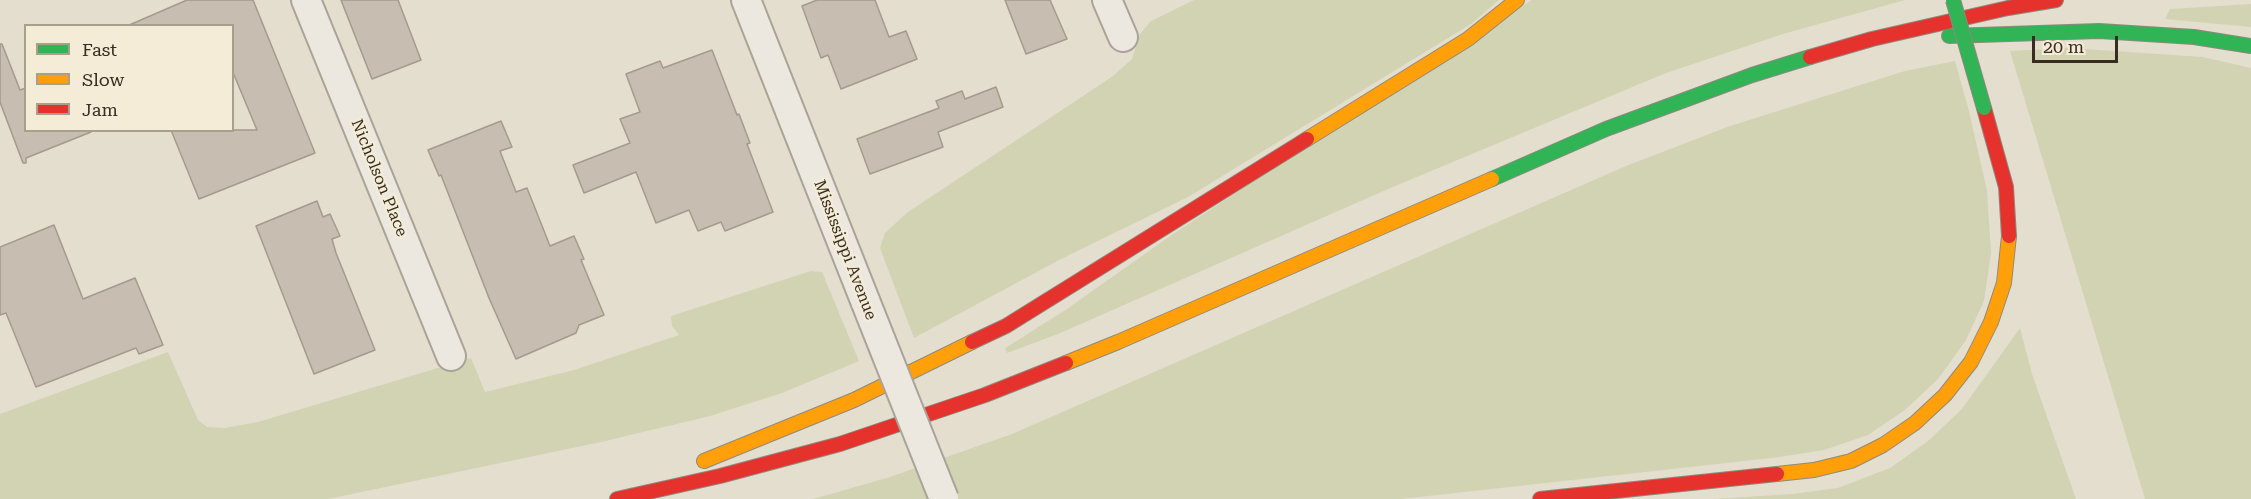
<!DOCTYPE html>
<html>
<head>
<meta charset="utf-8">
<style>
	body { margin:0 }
	#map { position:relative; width:2251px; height:499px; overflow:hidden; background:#e4decf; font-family:"Roboto Serif",serif }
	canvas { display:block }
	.legend { position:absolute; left:24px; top:24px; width:210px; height:108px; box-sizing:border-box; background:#f4ecd6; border:2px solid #a99f8d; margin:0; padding:8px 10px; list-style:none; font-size:18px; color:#382c20 }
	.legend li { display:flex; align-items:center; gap:12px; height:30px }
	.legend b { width:30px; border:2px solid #a99f8d }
	.scale { position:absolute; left:2032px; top:36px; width:86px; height:27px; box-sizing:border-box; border:3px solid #382c20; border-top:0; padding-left:8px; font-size:18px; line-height:21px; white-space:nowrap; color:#382c20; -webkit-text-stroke:4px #f4ecd6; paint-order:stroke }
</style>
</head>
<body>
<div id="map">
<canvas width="2251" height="499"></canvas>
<ul class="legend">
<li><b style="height:8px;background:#30b455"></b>Fast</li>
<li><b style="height:8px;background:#ff9f0a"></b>Slow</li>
<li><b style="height:8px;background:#e5322d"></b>Jam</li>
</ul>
<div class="scale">20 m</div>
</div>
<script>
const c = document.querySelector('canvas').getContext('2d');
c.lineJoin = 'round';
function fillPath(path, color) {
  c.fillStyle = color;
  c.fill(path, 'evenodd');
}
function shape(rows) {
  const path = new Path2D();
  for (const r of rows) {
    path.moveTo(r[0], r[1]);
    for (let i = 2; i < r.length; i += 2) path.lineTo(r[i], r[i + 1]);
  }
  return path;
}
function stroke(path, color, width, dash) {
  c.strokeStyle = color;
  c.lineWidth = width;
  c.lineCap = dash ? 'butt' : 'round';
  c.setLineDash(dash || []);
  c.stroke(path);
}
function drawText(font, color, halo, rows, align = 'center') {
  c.font = font + ' "Roboto Serif",serif';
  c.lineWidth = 4.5;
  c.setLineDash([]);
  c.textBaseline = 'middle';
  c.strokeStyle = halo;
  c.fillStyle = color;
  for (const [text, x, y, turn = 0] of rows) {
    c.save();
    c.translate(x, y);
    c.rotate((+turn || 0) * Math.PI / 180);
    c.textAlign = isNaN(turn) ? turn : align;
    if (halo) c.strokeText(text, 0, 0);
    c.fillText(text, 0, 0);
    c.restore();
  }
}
const green = shape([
	[1194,0,1499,0,1471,24,1188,197,1061,259,914,338,880,248,885,233,908,212,1113,76,1132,59,1140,34,1151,21],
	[1532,0,1905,0,1783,34,1666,73,1388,189,1058,334,1007,353,1005,349,1007,347,1067,309,1173,234],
	[2251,4,2251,27,2165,19,2170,9],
	[2069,48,2203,57,2251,68,2251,499,2145,499,2010,51],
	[1955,61,1969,111,1987,191,1991,253,1984,301,1966,340,1938,379,1905,410,1868,435,1824,450,1780,457,1401,499,813,499,887,478,1012,434,1626,166,1730,126,1905,71],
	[811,271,822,272,859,361,782,393,710,416,601,442,328,499,0,499,0,414,168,352,198,420,207,427,224,428,258,422,471,358,485,392,574,370,679,335,672,326,671,316],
	[2020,328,2032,374,2076,499,1712,499,1792,494,1838,488,1890,468,1928,441,1962,409]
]);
const building = shape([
	[187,0,253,0,315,153,199,199,171,130,257,130,232,70,232,26,127,26,187,0],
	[341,0,398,0,421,60,372,79,341,0],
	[817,0,875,0,889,37,906,31,917,59,841,89,828,55,821,58,802,6,817,0],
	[1005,0,1050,0,1067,39,1026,54,1005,0],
	[0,44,2,44,20,90,26,88,26,130,91,130,91,132,26,158,26,163,23,163,0,102,0,44],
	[712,50,737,115,739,114,750,143,747,144,773,212,725,231,721,222,698,231,689,210,656,223,636,172,584,193,573,165,630,143,620,119,640,112,626,74,660,61,663,68,712,50],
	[996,87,1003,107,938,132,943,147,870,174,857,139,939,108,936,101,962,91,965,99,996,87],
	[501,121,512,147,500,151,516,192,527,188,550,246,574,236,584,259,581,260,604,315,579,325,576,333,516,359,489,298,441,175,439,176,428,150,501,121],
	[317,201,323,217,330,214,340,236,332,239,336,253,375,350,314,374,256,226,317,201],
	[54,225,83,299,135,278,163,345,139,354,136,348,36,387,6,313,0,315,0,247,54,225]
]);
const street = shape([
	[306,0,451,356],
	[746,0,866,303],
	[1107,0,1123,37]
]);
const fast = shape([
	[1949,36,2099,31,2194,37,2251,46],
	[1492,179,1606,129,1752,75,1810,57]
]);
const slow = shape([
	[1307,139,1468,39,1517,0],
	[1066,363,1118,342,1492,179],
	[704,461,854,400,972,342],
	[1777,474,1814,470,1851,461,1883,445,1915,423,1945,395,1971,362,1991,322,2004,283,2009,236]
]);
const jam = shape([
	[1810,57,1872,39,2008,8,2056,0],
	[1984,108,2006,187,2009,236],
	[972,342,1006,326,1307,139],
	[617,499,720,476,840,444,985,395,1066,363],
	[1540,499,1777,474]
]);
const streetBridge = shape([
	[866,303,944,499]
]);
const fastBridge = shape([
	[1953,0,1984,108]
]);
const streetNames = [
	["Nicholson Place",379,178,68],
	["Mississippi Avenue",845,250,69]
];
fillPath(green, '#d2d3b2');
fillPath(building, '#c7bdb0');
stroke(building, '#a49a8e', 1.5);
stroke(street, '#a9a398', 32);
stroke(fast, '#8f897f', 16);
stroke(slow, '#8f897f', 16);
stroke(jam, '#8f897f', 16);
stroke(street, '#ece8e0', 28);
stroke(fast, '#30b455', 14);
stroke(slow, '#ff9f0a', 14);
stroke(jam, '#e5322d', 14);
stroke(streetBridge, '#a9a398', 32, []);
stroke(fastBridge, '#8f897f', 16, []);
stroke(streetBridge, '#ece8e0', 28);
stroke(fastBridge, '#30b455', 14);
drawText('16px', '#382c20', '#f4ecd6', streetNames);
</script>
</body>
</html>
